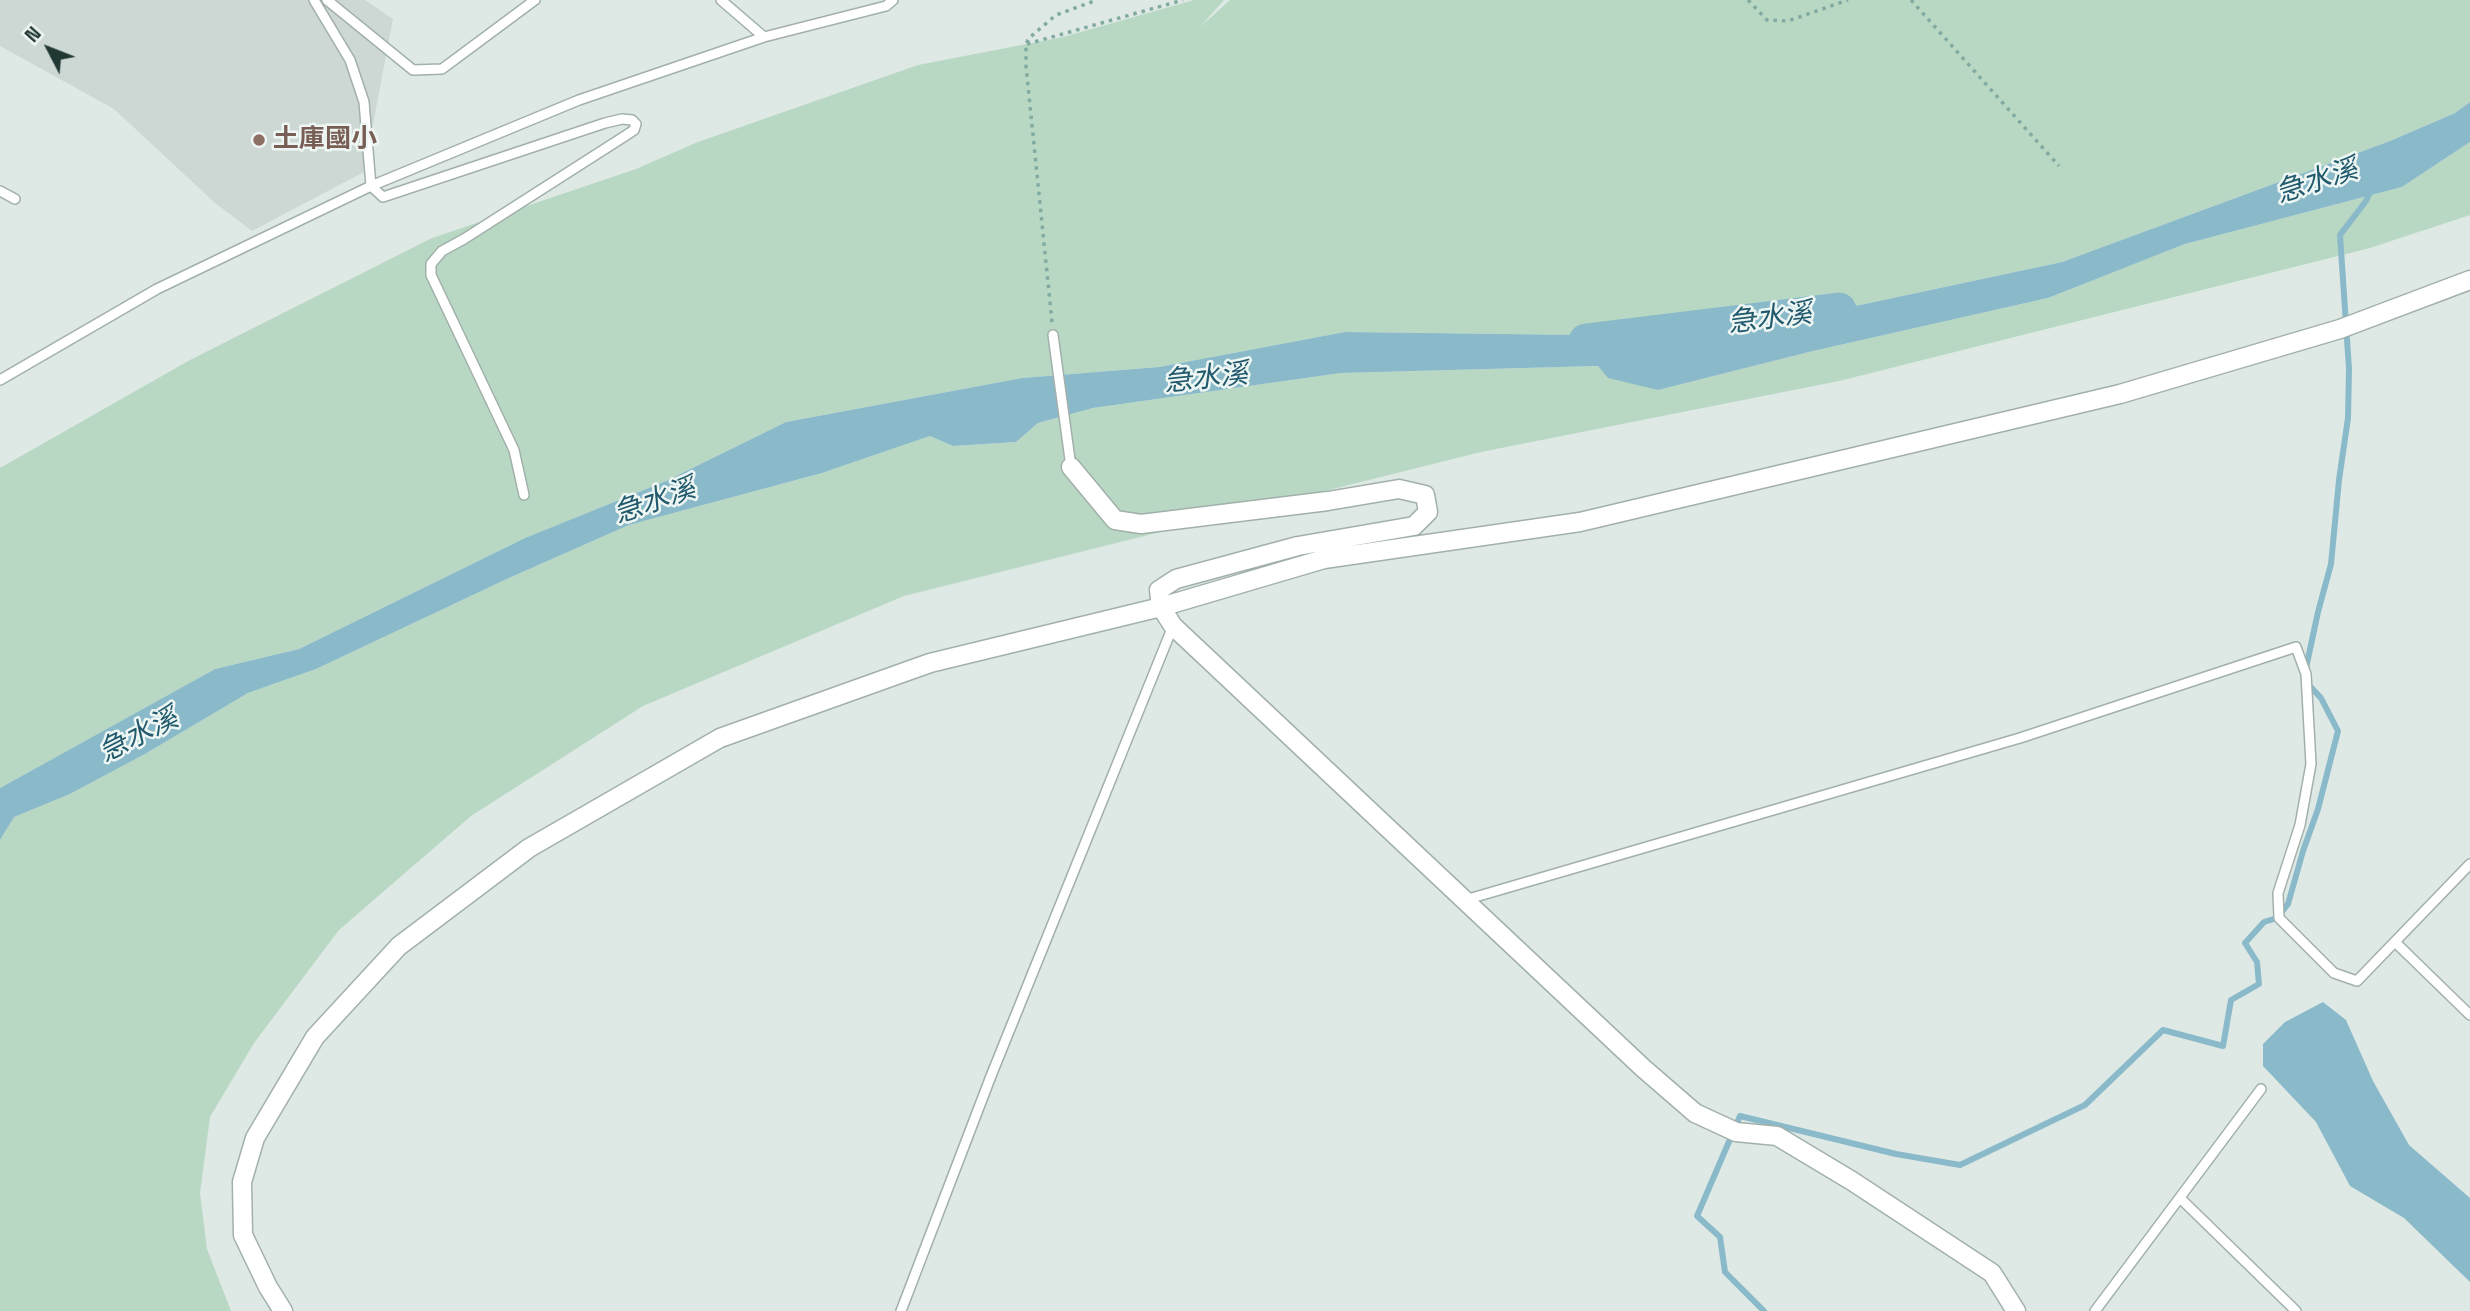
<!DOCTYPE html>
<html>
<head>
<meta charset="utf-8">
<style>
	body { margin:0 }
	#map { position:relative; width:2470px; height:1311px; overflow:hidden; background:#dee9e5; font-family:"Space Grotesk",sans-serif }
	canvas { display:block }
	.north { position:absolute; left:14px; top:14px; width:70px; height:70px; -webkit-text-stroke:5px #eef6f3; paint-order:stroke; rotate:312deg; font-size:19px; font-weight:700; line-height:28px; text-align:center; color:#213733 }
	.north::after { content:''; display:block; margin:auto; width:24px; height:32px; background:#213733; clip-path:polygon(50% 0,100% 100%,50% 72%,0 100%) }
</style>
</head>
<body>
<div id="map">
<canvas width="2470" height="1311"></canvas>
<div class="north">N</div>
</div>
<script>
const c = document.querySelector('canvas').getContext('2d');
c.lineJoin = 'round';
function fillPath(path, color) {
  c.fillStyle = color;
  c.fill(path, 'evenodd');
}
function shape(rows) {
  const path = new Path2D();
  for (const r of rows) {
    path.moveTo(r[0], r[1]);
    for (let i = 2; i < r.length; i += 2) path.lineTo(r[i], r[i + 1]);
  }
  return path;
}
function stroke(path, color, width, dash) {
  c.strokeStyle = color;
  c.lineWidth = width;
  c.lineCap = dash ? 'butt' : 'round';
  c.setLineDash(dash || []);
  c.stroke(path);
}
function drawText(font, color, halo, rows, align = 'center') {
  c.font = font + ' "Space Grotesk","Noto Sans TC",sans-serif';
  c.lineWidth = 5;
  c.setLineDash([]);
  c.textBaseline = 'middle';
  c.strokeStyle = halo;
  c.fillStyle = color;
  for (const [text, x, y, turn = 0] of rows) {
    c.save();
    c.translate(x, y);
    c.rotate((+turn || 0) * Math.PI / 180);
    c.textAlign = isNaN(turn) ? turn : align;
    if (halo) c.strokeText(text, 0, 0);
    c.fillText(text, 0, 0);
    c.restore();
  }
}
const built = shape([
	[0,0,365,0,393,19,364,172,252,231,215,203,114,109,0,46]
]);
const green = shape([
	[1194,0,1224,0,1200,27,1230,0,2470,0,2470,102,2455,113,2390,141,2062,262,1860,305,1663,336,1345,332,1159,367,1022,378,786,422,666,481,525,538,299,649,215,669,0,788,0,468,190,360,432,238,636,169,698,142,918,65,1063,37],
	[2470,142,2470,215,2370,248,1839,381,1481,452,904,596,643,706,471,816,339,930,254,1043,210,1117,200,1193,207,1249,231,1311,0,1311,0,840,13,817,70,794,145,754,248,693,316,669,509,578,629,525,822,473,930,436,953,446,1016,442,1038,423,1093,408,1341,373,1598,366,1658,390,1813,351,2048,298,2185,244,2402,187]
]);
const water = shape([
	[2470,102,2470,142,2402,187,2185,244,2048,298,1813,351,1658,390,1608,378,1598,366,1341,373,1093,408,1038,423,1016,442,953,446,930,436,822,473,629,525,509,578,316,669,248,693,145,754,70,794,14,817,0,840,0,788,215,669,299,649,525,538,666,481,786,422,1022,378,1159,367,1345,332,1663,336,1860,305,2062,262,2390,141,2455,113],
	[2323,1002,2346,1020,2373,1081,2409,1145,2470,1198,2470,1282,2404,1218,2350,1186,2316,1122,2263,1066,2263,1044,2285,1022]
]);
const stream = shape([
	[2306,668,2318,612,2331,564,2339,480,2348,418,2349,369,2340,235,2366,201,2371,190],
	[1764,1311,1725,1272,1720,1237,1697,1216,1740,1116,1896,1154,1960,1165,2085,1105,2163,1030,2223,1046,2231,1000,2259,984,2257,962,2245,943,2264,922,2277,918,2288,904,2303,851,2318,809,2338,731,2321,698,2306,682]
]);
const river = shape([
	[1586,341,1839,310]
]);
const path = shape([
	[1748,0,1767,20,1788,21,1848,0],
	[1911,0,2059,166],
	[1027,44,1183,0],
	[1052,322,1026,66,1026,44,1029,38,1056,15,1097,0]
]);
const service = shape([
	[314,0,350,60,364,102,371,186,383,197,605,123,622,119,632,120,636,124,634,130,625,136,464,239,442,251,431,264,431,275,514,450,524,495],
	[327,0,413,70,442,69,535,0],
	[721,0,764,37],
	[0,191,15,199],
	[1053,335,1071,467],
	[0,380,157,289,371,186,579,100,764,37,886,6,893,0],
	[1465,900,2020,738,2296,647,2306,674,2311,764,2300,825,2278,893,2279,918,2334,973,2357,981,2470,864],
	[2395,942,2470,1015],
	[2180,1198,2296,1311],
	[901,1311,991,1076,1173,626],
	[2095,1311,2261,1089]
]);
const minor = shape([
	[1071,467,1115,520,1141,524,1328,501,1399,489,1425,495,1428,512,1414,526,1298,546,1176,579,1159,590,1161,607,1173,626,1643,1068,1695,1113,1736,1132,1777,1136,1852,1181,1992,1273,2016,1311],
	[283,1311,268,1287,243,1235,242,1182,255,1138,315,1037,399,946,529,848,720,738,930,663,1161,607,1324,559,1580,522,2120,394,2340,329,2470,280]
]);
const markers = [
	[259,140,7,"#8d6e63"]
];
const educationNames = [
	["土庫國小",273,140]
];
const waterNames = [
	["急水溪",2317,182,-18],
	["急水溪",1770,319,-7],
	["急水溪",1206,379,-6],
	["急水溪",655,502,-19],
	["急水溪",139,736,-27]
];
fillPath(built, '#cdd8d4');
fillPath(green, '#b9d8c4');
fillPath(water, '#8abaca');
stroke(stream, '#8abaca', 6);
stroke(river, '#8abaca', 35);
stroke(service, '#a2b0ac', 12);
stroke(minor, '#a2b0ac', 21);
stroke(path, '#81aaa1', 3.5, [3.5, 5]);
stroke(service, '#fff', 9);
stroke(minor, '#fff', 18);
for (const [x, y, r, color] of markers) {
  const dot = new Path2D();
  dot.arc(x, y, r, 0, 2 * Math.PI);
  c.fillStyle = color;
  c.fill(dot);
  stroke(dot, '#eef6f3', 2.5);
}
drawText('bold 26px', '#785e54', '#eef6f3', educationNames, 'left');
drawText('italic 28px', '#21596d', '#eef6f3', waterNames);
</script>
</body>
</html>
